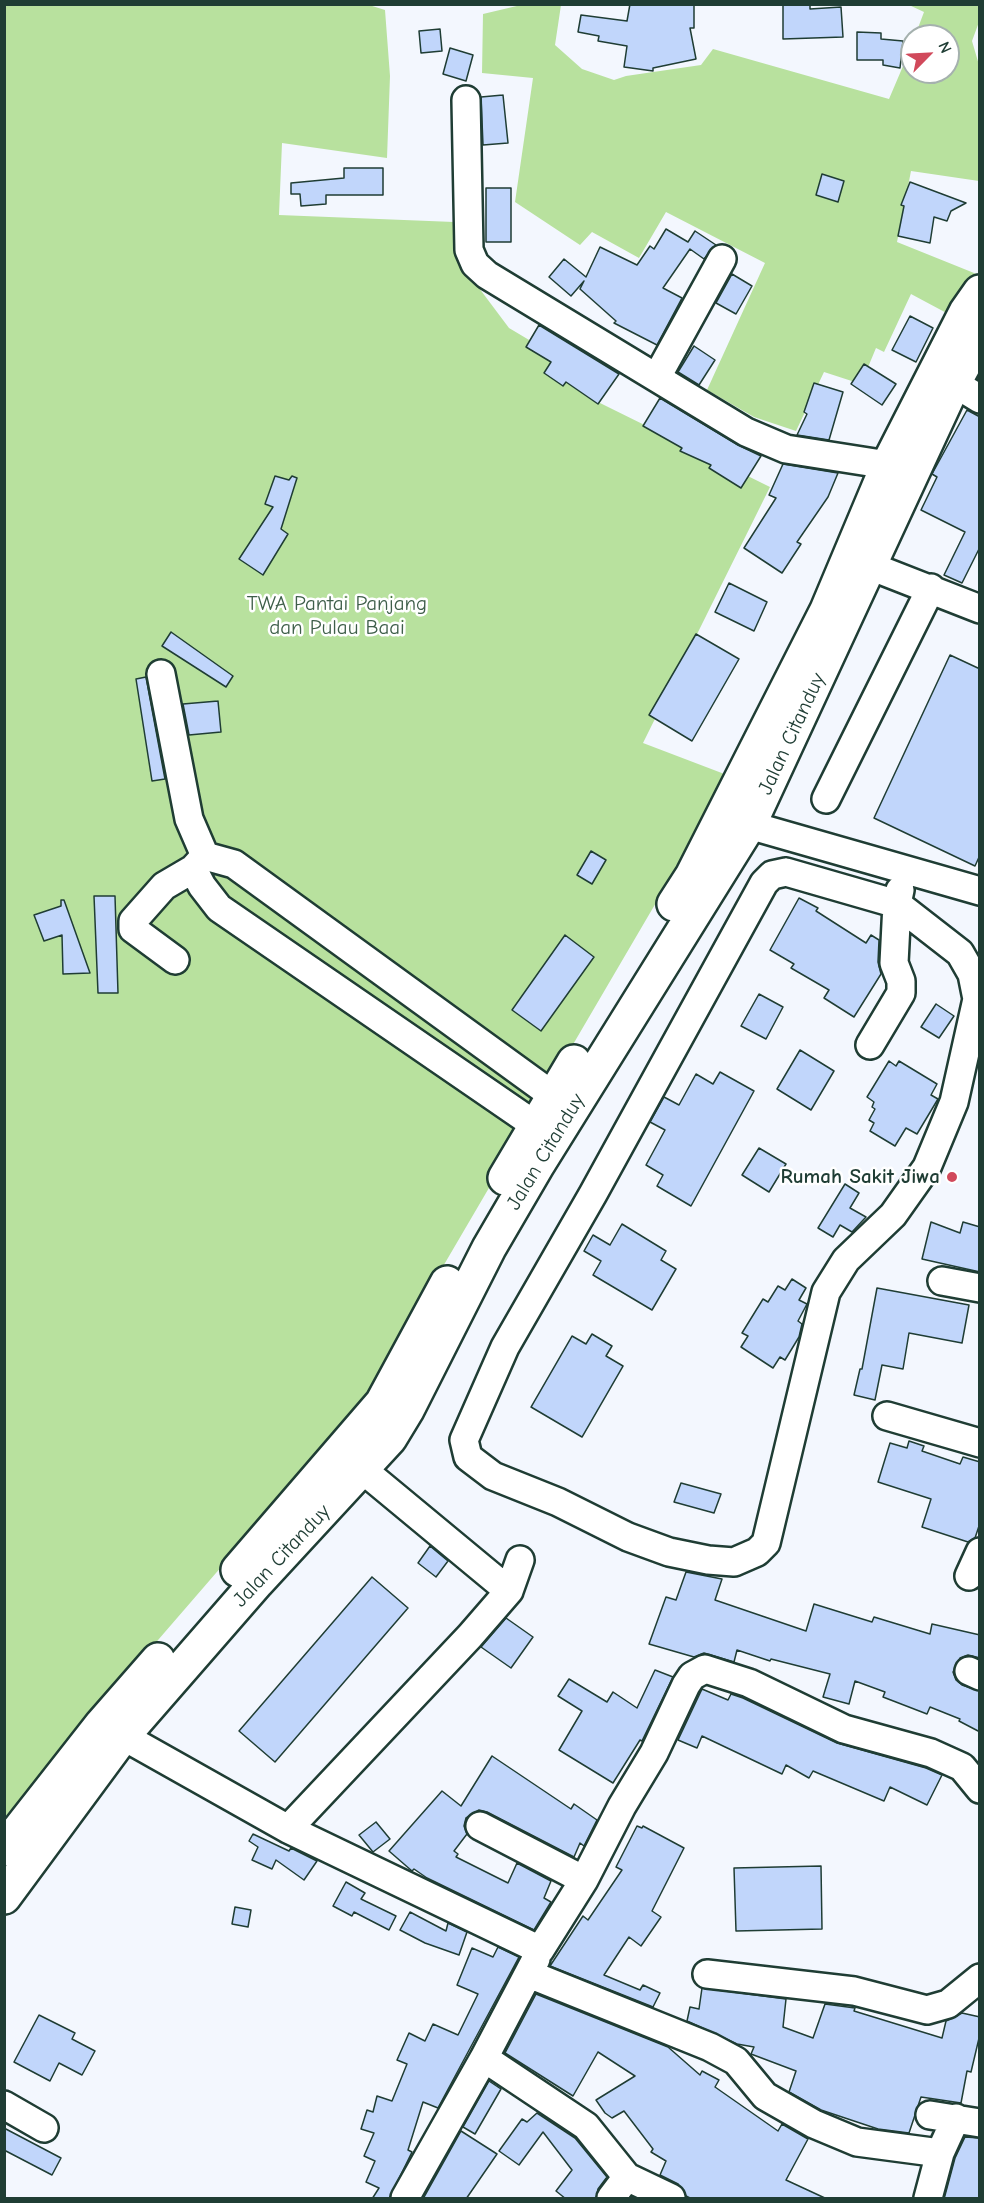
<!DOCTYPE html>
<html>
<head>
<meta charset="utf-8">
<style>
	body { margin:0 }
	#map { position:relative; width:984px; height:2203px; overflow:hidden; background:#f3f7fe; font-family:"Comic Neue",sans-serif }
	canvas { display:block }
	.frame { position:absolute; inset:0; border:6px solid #1f3d34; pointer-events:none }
	.north { position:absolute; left:900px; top:24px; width:60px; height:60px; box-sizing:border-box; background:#fff; border:2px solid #a5b1ae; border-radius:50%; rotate:66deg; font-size:16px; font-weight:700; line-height:24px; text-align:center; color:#1f3d34 }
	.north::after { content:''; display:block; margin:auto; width:21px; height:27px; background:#d1495b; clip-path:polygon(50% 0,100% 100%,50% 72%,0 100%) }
</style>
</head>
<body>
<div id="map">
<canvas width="984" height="2203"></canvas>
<div class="frame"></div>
<div class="north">N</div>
</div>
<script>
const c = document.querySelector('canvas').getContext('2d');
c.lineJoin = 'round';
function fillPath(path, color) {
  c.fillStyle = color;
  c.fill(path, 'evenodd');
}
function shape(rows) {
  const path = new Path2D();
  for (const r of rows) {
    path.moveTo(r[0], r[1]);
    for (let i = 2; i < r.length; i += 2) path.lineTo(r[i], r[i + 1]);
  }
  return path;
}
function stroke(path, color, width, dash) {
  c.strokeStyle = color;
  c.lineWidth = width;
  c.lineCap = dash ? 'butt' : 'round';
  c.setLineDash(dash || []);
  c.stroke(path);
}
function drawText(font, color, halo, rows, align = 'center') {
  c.font = font + ' "Comic Neue",sans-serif';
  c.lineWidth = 5;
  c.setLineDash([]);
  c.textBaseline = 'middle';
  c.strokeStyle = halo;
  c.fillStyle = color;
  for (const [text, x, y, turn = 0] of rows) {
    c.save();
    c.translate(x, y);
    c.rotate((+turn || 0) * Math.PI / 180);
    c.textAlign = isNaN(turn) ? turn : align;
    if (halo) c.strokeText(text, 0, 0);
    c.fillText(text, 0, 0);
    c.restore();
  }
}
const green = shape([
	[5,5,369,5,385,10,390,76,387,158,282,143,279,215,454,222,463,234,473,280,509,328,561,359,579,389,600,403,770,487,643,743,727,775,674,872,363,1403,5,1817],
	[521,5,561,5,555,45,582,69,614,80,626,76,701,65,713,49,889,99,912,45,912,72,948,72,948,36,915,36,924,12,909,5,979,5,979,22,972,41,979,65,979,181,911,171,897,242,979,275,979,280,954,317,911,294,884,352,876,348,861,384,824,372,796,431,754,417,707,390,765,263,666,212,639,258,592,232,580,245,515,202,533,78,482,73,483,14]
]);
const building = shape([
	[630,4,694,4,694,28,690,28,696,59,653,68,653,71,624,67,627,46,598,41,599,36,578,32,581,15,627,21,630,4],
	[783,4,810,4,810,9,841,7,843,37,783,39,783,4],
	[440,29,442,51,421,53,419,31,440,29],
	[857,32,881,33,881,39,903,41,900,68,883,65,883,60,857,60,857,32],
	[450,48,473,55,466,81,443,74,450,48],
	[503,95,508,143,483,145,481,97,503,95],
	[344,168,383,168,383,195,326,195,326,204,301,206,300,194,291,194,291,183,344,178,344,168],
	[822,174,844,181,838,202,816,195,822,174],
	[910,182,966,203,951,211,947,221,934,217,930,243,898,236,904,206,901,205,910,182],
	[486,188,511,188,511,242,486,242,486,188],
	[666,229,688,242,695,231,716,245,704,259,690,249,663,288,682,298,657,345,614,323,616,321,580,289,584,281,571,296,549,277,564,259,586,277,600,247,637,265,650,246,654,249,666,229],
	[732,274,752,286,736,314,716,303,732,274],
	[910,316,933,328,916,362,892,350,910,316],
	[539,325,619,374,598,404,566,382,563,386,544,373,551,362,526,347,539,325],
	[694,346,715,360,699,385,678,372,694,346],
	[864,364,896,384,882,405,851,384,864,364],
	[814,383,843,392,829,440,797,435,807,414,804,412,814,383],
	[660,398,738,445,761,456,741,488,709,468,711,465,680,451,682,448,643,426,660,398],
	[967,410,980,417,980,547,962,583,944,575,965,532,921,510,937,477,932,474,967,410],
	[783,464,838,473,828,497,797,542,801,544,782,573,744,548,776,498,769,495,783,464],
	[275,476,289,480,292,476,297,478,281,529,288,534,263,575,239,559,273,507,265,504,275,476],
	[729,583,767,602,754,631,715,612,729,583],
	[171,632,233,676,226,687,162,646,171,632],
	[696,634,739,659,692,741,649,715,696,634],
	[950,655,980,669,980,855,975,866,874,818,950,655],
	[146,677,165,779,152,781,136,679,146,677],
	[218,701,221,732,189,735,183,704,218,701],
	[591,851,606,860,592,884,577,875,591,851],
	[94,896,115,896,118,993,98,993,94,896],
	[799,898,818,908,816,911,866,943,871,935,879,940,878,962,881,974,854,1017,824,998,829,990,791,968,794,964,770,950,799,898],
	[61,900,64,900,90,973,63,974,62,935,44,941,34,915,61,906,61,900],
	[565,935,594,957,541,1031,512,1010,565,935],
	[759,994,783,1007,766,1039,741,1026,759,994],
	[936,1004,954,1016,939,1038,921,1027,936,1004],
	[800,1050,834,1071,811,1110,777,1089,800,1050],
	[889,1061,896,1066,899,1061,937,1084,931,1095,938,1099,917,1134,906,1128,895,1146,870,1131,874,1123,869,1120,875,1109,872,1107,874,1102,867,1097,889,1061],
	[720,1072,754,1091,691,1206,657,1186,663,1175,646,1165,665,1130,650,1122,664,1097,679,1105,696,1074,713,1084,720,1072],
	[759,1148,786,1164,769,1192,742,1175,759,1148],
	[845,1184,859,1193,850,1208,866,1217,852,1232,840,1225,833,1237,818,1228,845,1184],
	[931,1222,960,1233,963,1222,980,1227,980,1272,922,1259,931,1222],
	[622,1224,666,1251,661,1260,676,1269,652,1310,593,1275,601,1261,584,1251,593,1235,610,1245,622,1224],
	[792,1279,806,1288,799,1300,807,1304,798,1321,802,1324,799,1337,785,1360,780,1357,773,1368,741,1347,748,1336,742,1333,763,1299,768,1302,778,1286,785,1290,792,1279],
	[877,1288,969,1305,962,1343,909,1333,903,1369,882,1365,875,1400,854,1395,860,1369,862,1369,877,1288],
	[592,1334,612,1346,606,1356,623,1366,582,1437,531,1407,572,1336,586,1344,592,1334],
	[909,1441,924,1446,922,1451,960,1464,963,1457,980,1462,980,1523,975,1538,968,1542,922,1527,931,1499,878,1482,890,1443,907,1448,909,1441],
	[681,1483,721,1494,714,1513,674,1502,681,1483],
	[430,1546,448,1561,436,1577,418,1563,430,1546],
	[686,1572,722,1579,715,1600,806,1631,814,1604,872,1622,874,1617,930,1634,932,1624,980,1635,980,1658,968,1655,960,1658,953,1672,956,1680,962,1685,980,1691,980,1732,959,1721,960,1719,930,1707,927,1714,883,1697,885,1692,855,1681,849,1704,823,1697,830,1674,771,1659,770,1661,737,1650,734,1662,704,1653,694,1657,649,1644,666,1597,676,1600,686,1572],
	[372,1577,408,1608,275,1762,239,1731,372,1577],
	[506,1618,533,1637,511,1668,481,1647,506,1618],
	[655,1670,673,1677,642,1741,640,1740,613,1783,559,1750,582,1711,558,1696,569,1679,607,1702,613,1692,637,1708,655,1670],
	[702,1689,728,1700,731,1694,743,1698,837,1743,926,1768,942,1775,927,1805,890,1787,884,1801,813,1771,809,1778,786,1765,782,1774,702,1736,697,1748,678,1740,702,1689],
	[492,1756,571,1809,574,1804,597,1820,584,1846,580,1843,574,1857,487,1812,479,1810,466,1818,464,1826,467,1834,454,1851,458,1854,456,1857,508,1883,517,1863,551,1881,544,1898,551,1902,534,1930,427,1878,414,1869,412,1871,389,1851,442,1791,461,1806,492,1756],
	[376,1822,390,1839,373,1852,359,1835,376,1822],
	[637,1826,642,1828,643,1826,684,1848,652,1911,661,1917,641,1946,629,1937,604,1975,640,1990,643,1985,660,1993,653,2007,550,1966,583,1916,588,1920,622,1870,616,1867,637,1826],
	[253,1834,289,1851,291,1848,317,1861,304,1880,276,1860,272,1869,252,1860,258,1847,249,1841,253,1834],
	[821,1866,822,1929,736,1931,734,1868,821,1866],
	[346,1882,365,1893,361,1899,396,1916,389,1930,354,1912,352,1916,333,1906,346,1882],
	[235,1907,251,1910,248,1927,232,1924,235,1907],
	[410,1912,446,1931,448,1923,467,1932,459,1955,425,1943,400,1930,410,1912],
	[498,1947,519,1957,438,2108,423,2102,408,2150,412,2152,389,2199,372,2199,379,2188,366,2182,375,2161,364,2156,374,2133,361,2129,367,2110,373,2112,377,2096,392,2101,407,2064,397,2060,409,2033,425,2041,433,2024,458,2035,478,1994,457,1985,472,1948,493,1957,498,1947],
	[702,1988,786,1999,783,2027,813,2038,825,2004,855,2008,854,2011,942,2038,946,2021,962,2013,980,2017,980,2034,971,2072,967,2071,961,2103,921,2097,909,2133,878,2129,821,2110,789,2092,796,2071,751,2054,754,2047,737,2044,687,2021,690,2007,699,2009,702,1988],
	[536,1994,668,2047,700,2075,702,2071,719,2080,715,2087,778,2131,782,2124,808,2139,786,2180,827,2199,692,2199,686,2196,678,2184,660,2175,666,2161,651,2152,653,2149,624,2111,612,2118,605,2113,596,2100,635,2076,598,2052,573,2096,505,2053,536,1994],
	[39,2015,75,2033,72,2039,95,2051,82,2075,59,2063,50,2081,14,2062,39,2015],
	[489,2081,501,2089,475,2134,463,2127,489,2081],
	[537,2113,575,2138,607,2177,598,2189,596,2199,566,2199,556,2191,572,2170,543,2132,519,2165,499,2151,522,2119,527,2122,537,2113],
	[4,2128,61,2158,52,2175,4,2150,4,2128],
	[461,2131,497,2154,466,2199,423,2199,461,2131],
	[965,2137,980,2138,980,2199,944,2199,955,2158,965,2137]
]);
const minor = shape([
	[466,100,469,250,475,264,487,275,746,432,786,449,888,465],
	[657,377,722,259],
	[954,383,980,399],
	[870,566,980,609],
	[161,674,189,819,205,856],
	[826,799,931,588],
	[749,825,980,891],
	[786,872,897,904,960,953,972,974,977,999,954,1102,927,1167,893,1215,846,1260,826,1292,766,1543,757,1552,734,1562,708,1560,669,1552,628,1537,558,1502,493,1476,468,1457,464,1440,505,1347,593,1194,764,883,772,875,786,872],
	[175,960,133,929,133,921,164,886,193,869],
	[870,1045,901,993,901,981,894,963,897,904,900,890],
	[551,1136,219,908,202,886,193,869,205,856,234,864,570,1108],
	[942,1281,980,1288],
	[887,1416,980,1443],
	[363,1470,509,1591],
	[969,1576,980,1552],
	[969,1671,980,1676],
	[105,1726,288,1829,540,1950,584,1880,622,1806,654,1753,686,1685,692,1676,705,1669,749,1683,844,1729,931,1753,962,1767,980,1789],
	[480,1826,584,1880],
	[288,1829,470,1636,509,1591,520,1560],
	[536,1959,484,2058,586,2126,627,2177,671,2198],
	[529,1974,710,2047,736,2061,765,2096,814,2124,857,2142,940,2153],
	[707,1974,854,1991,927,2010,948,2004,980,1978],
	[4,2105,44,2128],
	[930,2115,980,2123],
	[405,2198,484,2058],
	[611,2198,627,2177],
	[928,2198,940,2153,956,2118]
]);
const major = shape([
	[674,904,692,876,827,610,888,465,966,312,980,292],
	[505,1178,574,1062],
	[238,1570,382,1403,447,1283],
	[4,1849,102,1724,158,1660],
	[4,1897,122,1737,257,1582,390,1438,407,1410,489,1248,538,1164,749,825,954,383,980,335]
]);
const markers = [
	[952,1177,6,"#d1495b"]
];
const parkNames = [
	["TWA Pantai Panjang",337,604],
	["dan Pulau Baai",337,628]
];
const streetNames = [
	["Jalan Citanduy",792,734,-65],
	["Jalan Citanduy",546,1152,-59],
	["Jalan Citanduy",282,1556,-47]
];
const poiNames = [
	["Rumah Sakit Jiwa",940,1177]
];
fillPath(green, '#b8e19e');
fillPath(building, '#c1d6fb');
stroke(building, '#1f3d34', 1.5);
stroke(minor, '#1f3d34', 32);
stroke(major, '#1f3d34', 38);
stroke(minor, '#fff', 27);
stroke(major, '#fff', 33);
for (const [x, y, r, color] of markers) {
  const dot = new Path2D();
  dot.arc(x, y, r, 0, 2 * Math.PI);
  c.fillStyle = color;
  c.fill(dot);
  stroke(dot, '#fff', 2);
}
drawText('21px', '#3e5e49', '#fff', parkNames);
drawText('21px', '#1f3d34', '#fff', streetNames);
drawText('bold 21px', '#1f3d34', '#fff', poiNames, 'right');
</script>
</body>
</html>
